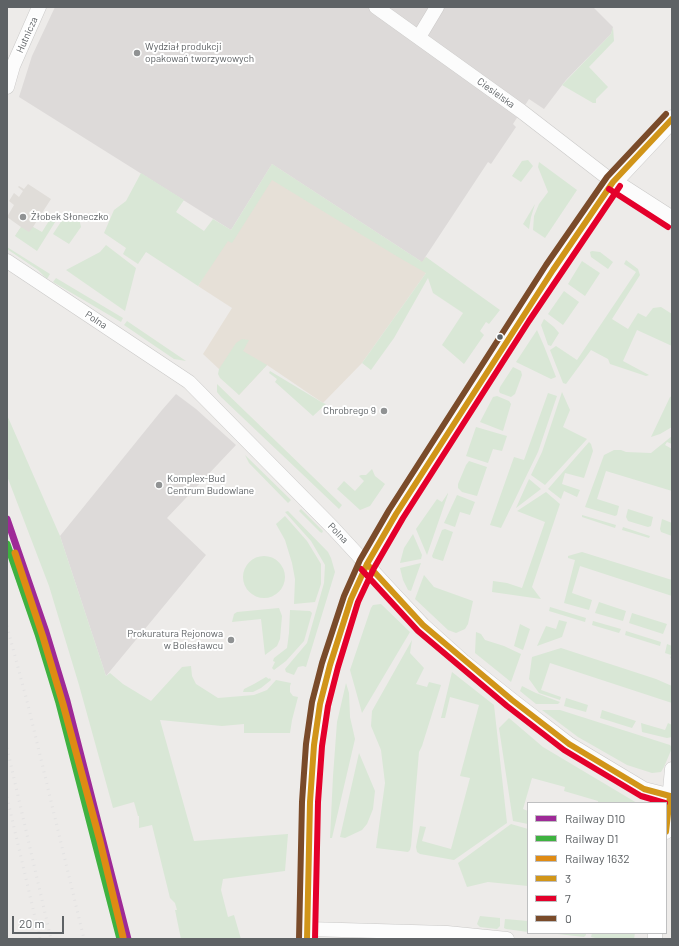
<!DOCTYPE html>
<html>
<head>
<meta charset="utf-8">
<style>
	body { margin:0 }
	#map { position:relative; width:679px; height:946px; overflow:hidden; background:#edebe9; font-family:Barlow,sans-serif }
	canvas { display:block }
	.frame { position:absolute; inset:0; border:8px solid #5e6265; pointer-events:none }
	.legend { position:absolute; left:527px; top:802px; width:140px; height:132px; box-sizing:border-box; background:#fff; border:1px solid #bfc0c1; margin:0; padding:5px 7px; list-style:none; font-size:12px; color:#5e6265 }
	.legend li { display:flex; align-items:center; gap:8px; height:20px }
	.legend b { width:20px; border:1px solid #bfc0c1 }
	.scale { position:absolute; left:12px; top:916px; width:52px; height:18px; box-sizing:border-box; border:2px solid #5e6265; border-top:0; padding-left:5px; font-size:12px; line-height:14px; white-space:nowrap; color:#5e6265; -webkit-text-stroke:3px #fff; paint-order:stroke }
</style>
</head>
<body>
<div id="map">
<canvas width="679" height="946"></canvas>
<div class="frame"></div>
<ul class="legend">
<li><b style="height:5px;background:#9e2a97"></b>Railway D10</li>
<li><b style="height:5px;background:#3eb240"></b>Railway D1</li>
<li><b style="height:5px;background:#df8b14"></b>Railway 1632</li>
<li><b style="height:5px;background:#d19519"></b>3</li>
<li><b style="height:5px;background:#e4002b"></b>7</li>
<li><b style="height:5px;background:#7a4b2a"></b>0</li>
</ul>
<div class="scale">20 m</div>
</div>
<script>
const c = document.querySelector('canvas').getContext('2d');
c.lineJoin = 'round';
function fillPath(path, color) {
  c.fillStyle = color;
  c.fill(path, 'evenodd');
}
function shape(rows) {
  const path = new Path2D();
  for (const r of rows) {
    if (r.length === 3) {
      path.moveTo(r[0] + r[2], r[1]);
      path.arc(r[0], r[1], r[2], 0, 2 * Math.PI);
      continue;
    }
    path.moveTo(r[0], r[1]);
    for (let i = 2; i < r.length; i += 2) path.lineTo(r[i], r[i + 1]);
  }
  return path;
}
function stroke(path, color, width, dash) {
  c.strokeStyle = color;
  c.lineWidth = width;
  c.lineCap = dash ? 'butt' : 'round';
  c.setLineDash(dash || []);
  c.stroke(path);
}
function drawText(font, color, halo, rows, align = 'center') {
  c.font = font + ' Barlow,sans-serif';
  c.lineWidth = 4;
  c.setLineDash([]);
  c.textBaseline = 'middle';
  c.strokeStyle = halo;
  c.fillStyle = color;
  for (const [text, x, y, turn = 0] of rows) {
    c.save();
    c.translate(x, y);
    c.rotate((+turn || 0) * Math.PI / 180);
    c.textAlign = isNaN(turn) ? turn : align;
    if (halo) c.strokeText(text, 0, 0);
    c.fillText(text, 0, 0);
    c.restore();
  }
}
const commercial = shape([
	[272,164,420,261,426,257,432,262,426,273,362,363,323,403,267,365,239,395,219,369,203,354,232,308,198,286]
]);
const industrial = shape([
	[55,7,593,7,613,27,611,34,566,80,544,109,529,99,513,124,516,127,491,164,488,162,422,262,272,164,231,230,19,97,32,56],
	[176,394,196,409,236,445,167,518,206,555,106,676,60,536,162,410]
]);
const education = shape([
	[28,184,51,199,33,227,44,234,15,236,21,227,7,217,14,205,9,201,14,193,19,197,23,191,18,187,19,186,24,189]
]);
const green = shape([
	[613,27,614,41,589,67,608,87,596,99,596,103,593,103,562,85,611,34],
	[528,160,533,166,521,182,512,176,522,161],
	[539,162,577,190,545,238,533,230,534,216,539,204,548,192,538,167],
	[272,164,422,262,426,257,500,310,489,324,486,322,480,331,484,335,464,364,442,345,463,313,433,293,428,278,394,338,371,370,362,363,426,273,398,257,272,180,232,243,228,241,198,286,146,252,138,264,123,254,126,248,104,233,114,210,126,201,141,173,184,200,176,212,204,231,213,219,231,230],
	[535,204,531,217,529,229,523,224],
	[68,211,79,218,81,227,69,244,53,234],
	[52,216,57,219,37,251,15,236,21,227,29,232,33,227,42,232],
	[106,245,136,268,125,311,66,270,100,252],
	[7,247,50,274,47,279,38,270,7,249],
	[592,251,600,252,613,262,608,269,591,257,590,252],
	[626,260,638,269,640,275,612,319,628,329,638,313,646,317,653,308,661,307,672,314,672,346,637,330,623,361,649,375,646,376,610,364,608,359,591,350,566,384,563,383,550,350,556,346,577,360,636,272,624,264],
	[582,261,600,273,585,296,568,284],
	[56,278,123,318,121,322,53,282],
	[564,291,579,302,563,325,548,314],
	[544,319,554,327,559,333,551,346,548,345,541,325],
	[127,321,186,361,174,359,124,325],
	[537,330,544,346,556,377,551,379,516,362],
	[242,339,249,340,243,351,267,365,239,395,220,378,218,374,219,369,236,343],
	[513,367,521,371,522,375,515,394,511,397,500,393,499,391,500,387],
	[270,371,323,403,326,404,313,416,275,382,277,379,269,373],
	[217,384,342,505,339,509,221,397,217,392],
	[562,392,570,410,563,427,587,439,545,485,531,475,542,452],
	[548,393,557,396,538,452,501,528,490,525,514,457,524,460],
	[497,396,509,401,511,404,503,431,480,422,493,397],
	[672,396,672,427,660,434,651,437,670,397],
	[7,415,60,536,106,676,110,673,123,684,151,701,182,667,191,666,192,676,196,684,218,698,254,695,267,690,276,680,291,683,290,686,290,692,293,696,298,697,292,720,290,733,244,733,244,724,222,726,160,720,194,841,288,834,285,871,223,879,221,890,228,917,234,915,241,939,181,939,175,910,177,910,175,903,170,898,152,825,139,828,139,816,138,816,134,802,113,808,79,685,49,586,7,476],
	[476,427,507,436,502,451,493,449,488,463,466,456],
	[672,436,672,444,667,442,665,445,672,449,672,491,606,471,597,499,619,506,617,515,615,516,585,507,604,455,614,450,621,450,626,452,651,453],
	[589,442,591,444,593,451,584,478,565,473,562,484,580,490,577,497,564,491,561,499,548,489],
	[245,455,291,500,288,503,249,463],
	[469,461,487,467,477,496,462,492,458,488,458,484,466,465],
	[372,469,375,476,385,484,370,506,360,510,337,489,344,481,355,491,364,481,359,476,361,475,366,475],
	[529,479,541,489,516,508],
	[546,492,560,504,532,587,541,599,492,592,493,581,507,583,522,588,545,522,517,511],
	[448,493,448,494,427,555,416,529,437,499,442,502],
	[457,495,475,502,470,515,460,512,455,527,444,523],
	[301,509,323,531,322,533,320,532,299,511],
	[628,509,653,517,651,526,648,527,628,521,626,517],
	[288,511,328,552,331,558,335,572,306,667,303,666,298,667,294,675,286,672,285,669,307,643,324,583,325,565,311,541,285,512],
	[582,515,616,525,615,528,582,517],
	[285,516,307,541,321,564,321,584,315,602,294,604,295,579,292,563,285,540,276,524],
	[662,519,672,523,672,536,661,532,660,529],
	[623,527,650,536,649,538,622,530],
	[445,529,453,532,443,561,433,558,432,556,442,530],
	[413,534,422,555,421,559,400,563,404,548],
	[582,552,672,580,672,596,580,566,572,593,592,600,589,610,564,603,575,560,568,558,568,556],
	[264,577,21],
	[421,563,411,591,408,590,403,580,400,568],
	[424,575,434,587,473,601,468,624,465,629,456,633,448,630,415,599],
	[599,602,626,611,623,621,595,613],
	[381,604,410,632,362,713,350,670,371,608,373,605],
	[550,607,586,618,585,622,549,611],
	[279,608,282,616,280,639,277,646,265,655,261,619,232,622,234,614,237,612],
	[290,610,310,611,312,613,304,641,286,661,274,670,272,668,275,662,273,661,274,658,287,648,289,633],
	[632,613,667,624,663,634,629,623],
	[559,620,567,622,562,637,537,646,546,626,556,629],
	[593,621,621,629,619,633,592,625],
	[520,624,530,629,523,650,514,646],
	[626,631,661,642,660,646,625,635],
	[476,632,481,634,485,640,504,646,521,654,511,682,475,653],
	[412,640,410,653,424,668,416,684,427,687,429,682,441,685,422,746,419,752,411,846,410,850,408,852,376,848,385,783,381,750,371,726,372,711],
	[667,644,672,646,672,659,670,658,671,655,665,653],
	[561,648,656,679,672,686,672,703,550,663,541,690,561,697,560,700,539,693,529,679,532,657],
	[452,672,494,705,507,823,454,860,420,854,417,852,416,847,420,826,426,827,422,841,451,849,470,778,460,776,479,705,450,697,445,718,441,718],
	[266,677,269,679,270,678,271,680,261,688,253,692,243,692,244,689,254,684],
	[346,683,349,693,350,717,355,739,332,838,330,838,333,776,337,722],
	[522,686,536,693,560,702,558,704,536,704,520,691],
	[566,698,588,705,586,712,564,706],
	[542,710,560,710,670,745,672,748,664,767,661,772,652,773,627,765,578,737],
	[602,710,636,721,632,728,600,718],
	[509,718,543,747,637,803,598,803,598,801,564,791,565,787,532,778,523,809,528,811,528,824,513,821,499,728],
	[641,723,665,730,668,723,672,725,672,737,667,738,642,732],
	[359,753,375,791,373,809,367,824,362,830,345,838,340,837],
	[511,824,528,829,528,886,488,882,467,887,458,863],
	[480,916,500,918,500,926,497,929,480,927,477,924],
	[505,919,528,921,528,932,506,929,504,928],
	[549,933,586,933,586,935,584,937],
	[592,933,635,933,634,939,600,939,591,937]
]);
const minor = shape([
	[376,7,521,111,613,182],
	[419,37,437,7],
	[7,87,13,66,39,7],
	[7,261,189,382,333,528,392,592,423,625,463,661,512,700,569,744,644,789,672,796],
	[666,832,672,769],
	[307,929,447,933,507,939],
	[655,939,655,933]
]);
const tertiary = shape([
	[613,182,672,220],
	[307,939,310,802,314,745,320,704,330,665,351,599,367,564,396,514,553,270,613,182,672,119]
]);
const rail = shape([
	[7,626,28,705,84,939],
	[7,748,51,939],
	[7,797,40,939]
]);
const bus1 = shape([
	[367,564,423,625,512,700,569,744,644,789,670,796,666,832],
	[307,939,310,802,314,745,320,704,330,665,351,599,367,564,396,514,553,270,613,182,672,119]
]);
const bus2 = shape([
	[609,189,668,227],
	[361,569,418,631,507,706,564,750,641,796,665,803],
	[315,939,318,802,322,746,328,706,338,667,358,602,374,568,403,518,529,321,620,186]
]);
const bus3 = shape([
	[299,939,302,802,306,744,312,702,322,663,344,596,360,560,389,510,546,265,607,177,666,114]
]);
const rail1 = shape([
	[7,519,46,632,67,701,128,939]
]);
const rail2 = shape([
	[7,544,38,634,59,703,120,939]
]);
const rail3 = shape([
	[15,553,43,637,63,704,100,841,123,937]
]);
const markers = [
	[137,53,4,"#909293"],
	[23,217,4,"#909293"],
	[500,337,3.5,"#5e6265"],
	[384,411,4,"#909293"],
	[159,485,4,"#909293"],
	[231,640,4,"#909293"]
];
const streetNames = [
	["Hutnicza",27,35,-66],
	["Ciesielska",496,93,36],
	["Polna",96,320,33],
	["Polna",338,533,46]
];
const poiNames = [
	["Wydział produkcji",145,47],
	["opakowań tworzywowych",145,59],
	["Żłobek Słoneczko",31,217],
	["Chrobrego 9",376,411,"right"],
	["Komplex-Bud",167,479],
	["Centrum Budowlane",167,491],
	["Prokuratura Rejonowa",223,634,"right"],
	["w Bolesławcu",223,646,"right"]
];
fillPath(commercial, '#e6e0d7');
fillPath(industrial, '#dddad9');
fillPath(education, '#e0ddd9');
fillPath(green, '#d9e7d6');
stroke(minor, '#cac9c8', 15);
stroke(tertiary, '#cac9c8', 19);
stroke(minor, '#fcfcfc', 14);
stroke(tertiary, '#fcfcfc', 18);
stroke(rail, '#e3e2e2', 3, [1, 5]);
stroke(bus1, '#d19519', 6);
stroke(bus2, '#e4002b', 6);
stroke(bus3, '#7a4b2a', 6);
stroke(rail1, '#9e2a97', 7);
stroke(rail2, '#3eb240', 7);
stroke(rail3, '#df8b14', 7);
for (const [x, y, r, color] of markers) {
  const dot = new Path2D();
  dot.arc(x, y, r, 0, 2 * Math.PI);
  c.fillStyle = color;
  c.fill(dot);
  stroke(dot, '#fff', 1.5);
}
drawText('10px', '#5e6265', '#fff', streetNames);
drawText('10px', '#5e6265', '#fff', poiNames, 'left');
</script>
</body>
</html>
